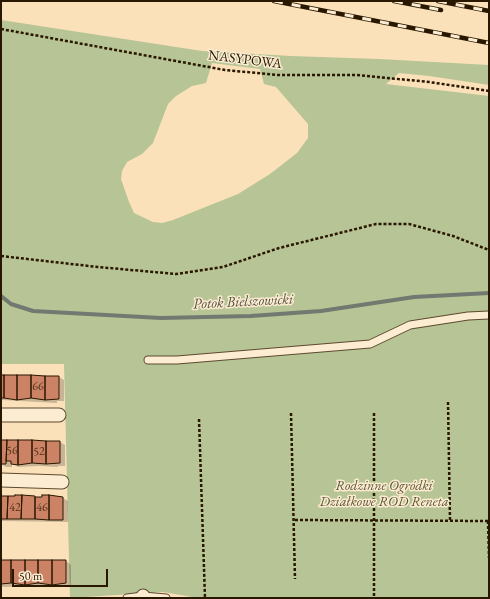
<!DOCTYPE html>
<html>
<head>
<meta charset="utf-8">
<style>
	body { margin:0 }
	#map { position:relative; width:490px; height:599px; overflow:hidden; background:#fae1ba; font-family:"EB Garamond",serif }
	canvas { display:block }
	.frame { position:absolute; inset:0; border:2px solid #291700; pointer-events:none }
	.scale { position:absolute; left:12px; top:569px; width:96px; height:18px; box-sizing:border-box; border:2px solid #291700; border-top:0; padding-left:5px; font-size:12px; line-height:14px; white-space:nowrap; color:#291700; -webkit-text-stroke:3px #fcecd2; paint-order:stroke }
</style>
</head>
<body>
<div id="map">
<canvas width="490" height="599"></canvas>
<div class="frame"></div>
<div class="scale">50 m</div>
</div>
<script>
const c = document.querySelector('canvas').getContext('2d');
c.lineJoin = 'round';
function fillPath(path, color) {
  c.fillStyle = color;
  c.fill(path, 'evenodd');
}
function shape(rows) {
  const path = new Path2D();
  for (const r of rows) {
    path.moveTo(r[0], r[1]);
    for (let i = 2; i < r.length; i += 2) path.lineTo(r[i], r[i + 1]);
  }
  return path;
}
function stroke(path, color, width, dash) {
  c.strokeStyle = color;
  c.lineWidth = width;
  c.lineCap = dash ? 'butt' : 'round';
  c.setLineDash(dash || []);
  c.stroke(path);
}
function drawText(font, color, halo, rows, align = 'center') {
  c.font = font + ' "EB Garamond",serif';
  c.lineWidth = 3;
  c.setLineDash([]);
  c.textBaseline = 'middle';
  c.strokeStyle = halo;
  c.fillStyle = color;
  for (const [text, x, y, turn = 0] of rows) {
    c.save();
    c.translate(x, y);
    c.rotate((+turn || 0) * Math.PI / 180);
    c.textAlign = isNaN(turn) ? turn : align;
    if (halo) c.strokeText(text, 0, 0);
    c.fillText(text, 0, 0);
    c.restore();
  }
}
const green = shape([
	[1,20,202,51,291,56,379,59,489,65,489,85,429,76,399,73,386,84,489,96,489,598,198,598,163,592,70,598,64,364,1,364],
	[212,63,260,69,264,84,276,87,308,124,308,138,297,153,270,174,238,194,173,220,162,223,153,222,134,213,129,202,121,179,122,171,127,162,142,154,153,143,168,104,176,96,192,86,206,83]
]);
const shadow = shape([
	[1,376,59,377,64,380,64,401,57,401,57,403,2,400,1,402],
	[1,441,60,442,65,445,65,466,58,466,58,467,39,466,18,467,12,463,12,467,6,467,1,464],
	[1,496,63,498,68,501,68,522,1,521],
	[1,561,66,561,71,565,71,586,58,587,45,586,3,587,1,585]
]);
const stream = shape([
	[1,296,11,304,33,311,161,318,251,316,321,311,414,297,489,293]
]);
const building = shape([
	[1,375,4,375,4,398,1,398,1,375],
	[4,375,17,375,17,400,4,398,4,375],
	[17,375,31,375,31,398,17,400,17,375],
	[31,375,45,376,45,400,31,398,31,375],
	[45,376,59,376,59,399,45,400,45,376],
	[1,440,7,440,6,464,1,464,1,440],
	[7,440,18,440,18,465,11,464,11,461,6,461,7,440],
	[18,440,32,440,32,463,18,465,18,440],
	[32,440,46,441,46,464,32,463,32,440],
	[46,441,60,441,60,463,46,464,46,441],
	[15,495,22,495,21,519,7,519,8,496,15,496,15,495],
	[22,495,35,496,35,519,21,519,22,495],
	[42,495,49,495,49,520,35,519,35,497,42,497,42,495],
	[49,495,63,497,63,520,49,520,49,495],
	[1,496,8,496,7,519,1,519,1,496],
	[1,560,11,560,11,583,1,584,1,560],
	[11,560,25,560,25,585,11,583,11,560],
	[25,560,38,560,38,583,25,585,25,560],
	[38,560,52,560,52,585,38,583,38,560],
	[52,560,66,560,66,583,52,585,52,560]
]);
const path = shape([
	[1,29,225,70,278,75,357,75,429,82,489,91],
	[1,256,98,267,176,274,223,267,279,248,376,224,409,224,453,236,489,250],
	[448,402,450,520],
	[291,413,295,579],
	[374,413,374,598],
	[199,419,205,598],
	[295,520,489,521],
	[488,521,489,558]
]);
const service = shape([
	[148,360,177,360,370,344,410,325,468,316,489,315],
	[127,598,143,596,166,598]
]);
const minor = shape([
	[1,415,59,415],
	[1,480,62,482],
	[143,596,143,598]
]);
const rail = shape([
	[274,1,489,43],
	[394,1,441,10],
	[438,1,489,11]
]);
const numberNames = [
	["66",38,387],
	["56",12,451],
	["52",39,452],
	["42",15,508],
	["46",42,508]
];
const streetNames = [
	["NASYPOWA",245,60,7]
];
const parkNames = [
	["Rodzinne Ogródki",384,486],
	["Działkowe ROD Reneta",384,502]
];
const waterNames = [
	["Potok Bielszowicki",243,302,-3]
];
fillPath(green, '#b7c495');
fillPath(shadow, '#0003');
stroke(stream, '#727970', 4);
fillPath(building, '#cc8264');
stroke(building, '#291700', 1);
stroke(service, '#5d4a2e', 9);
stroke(minor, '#5d4a2e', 15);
stroke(path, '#291700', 2.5, [3, 2]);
stroke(service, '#fcecd2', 7);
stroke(minor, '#fcecd2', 13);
stroke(rail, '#291700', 4.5);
stroke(rail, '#fcecd2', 3, [9]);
drawText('12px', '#523219', null, numberNames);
drawText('14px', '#291700', '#fcecd2', streetNames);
drawText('italic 14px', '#5b5434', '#fcecd2', parkNames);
drawText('italic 15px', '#545041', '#fcecd2', waterNames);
</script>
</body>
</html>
